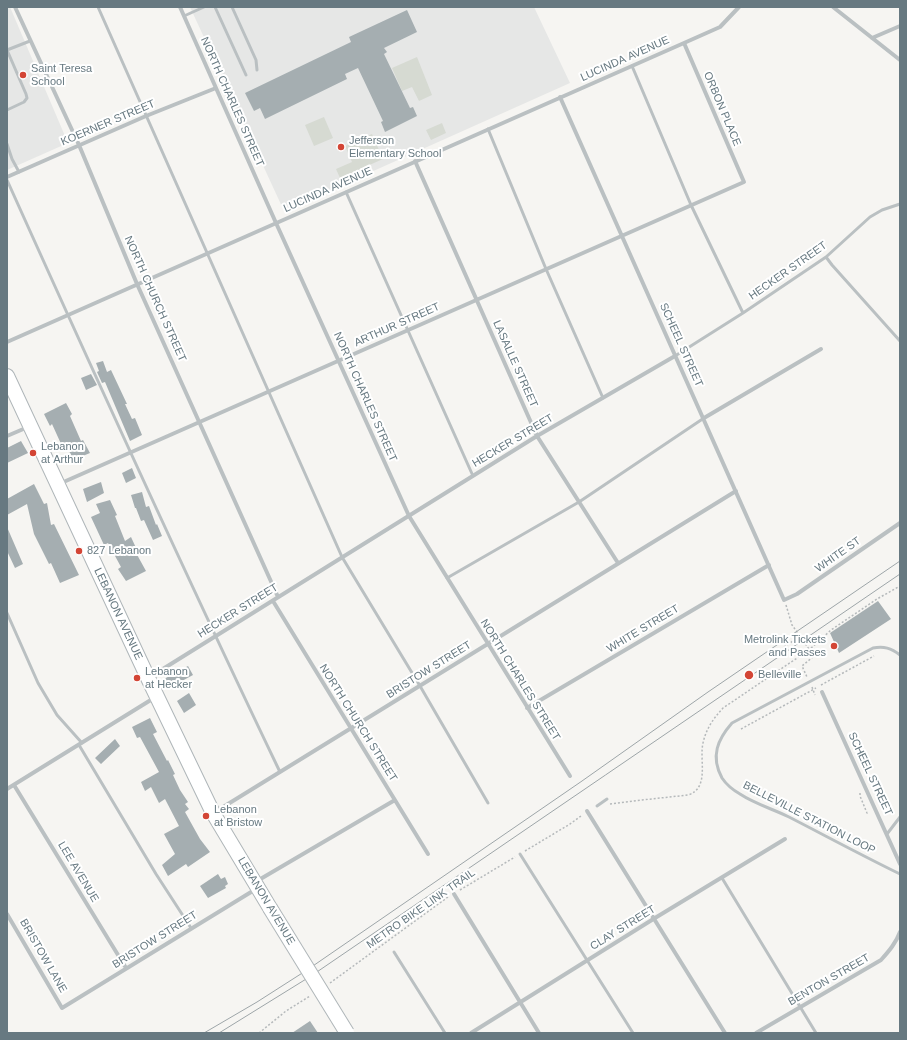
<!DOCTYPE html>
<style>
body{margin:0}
#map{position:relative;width:907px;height:1040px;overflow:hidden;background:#f6f5f2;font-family:Helvetica,sans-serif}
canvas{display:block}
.frame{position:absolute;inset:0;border:8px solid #677981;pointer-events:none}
</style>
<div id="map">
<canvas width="907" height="1040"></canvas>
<div class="frame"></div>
</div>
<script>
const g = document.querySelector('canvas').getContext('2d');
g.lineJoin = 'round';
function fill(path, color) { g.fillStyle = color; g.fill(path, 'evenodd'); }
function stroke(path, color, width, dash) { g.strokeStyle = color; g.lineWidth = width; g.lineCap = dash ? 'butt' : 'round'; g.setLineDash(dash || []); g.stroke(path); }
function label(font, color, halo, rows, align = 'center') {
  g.font = font + ' Helvetica,sans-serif'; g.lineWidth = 4; g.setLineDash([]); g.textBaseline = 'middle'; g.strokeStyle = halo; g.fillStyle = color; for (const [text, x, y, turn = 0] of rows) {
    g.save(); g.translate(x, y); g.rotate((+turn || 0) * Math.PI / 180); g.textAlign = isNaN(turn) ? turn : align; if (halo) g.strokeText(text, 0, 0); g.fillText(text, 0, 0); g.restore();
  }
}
fill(new Path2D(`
 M7,7H10L68,143L7,170Z
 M190,7H534L570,83L284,211Z`), '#e6e7e6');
fill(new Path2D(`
 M417,57L432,95L419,101L412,87L402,91L392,68Z
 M324,117L333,138L314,146L305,125Z
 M442,123L446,133L431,140L426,130Z
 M372,134L383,159L340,178L336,169L352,162L345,146Z`), '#d6dad2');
fill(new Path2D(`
 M407,10L417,32L384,48L387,52L384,54L410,108L413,107L417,116L385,132L381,122L383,121L358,68L345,74L347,79L265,119L260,108L254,111L245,93L351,42L349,37Z
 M103,361L107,372L111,370L127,404H125L132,419L135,418L142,435L130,441L105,382L102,383L97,372L99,371L96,363Z
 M91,374L97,385L86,390L81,378Z
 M66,403L72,414L70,416L81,441L83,440L90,453L73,460L66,444L62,446L52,424L50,426L44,414Z
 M21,441L28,453L7,463V448Z
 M132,468L136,478L126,483L122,473Z
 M101,482L104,493L87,502L83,489Z
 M34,484L44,504L47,503L51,525L54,524L79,575L60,583L51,563L49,564L34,534L27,504L7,515V499Z
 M142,492L146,507L149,506L156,525L157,524L162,536L153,540L144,520L141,521L136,508H135L131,495Z
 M110,500L117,515L115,516L125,541L131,537L137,550L135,551L146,571L126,581L118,569L121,567L108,543L104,545L91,517L100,513L96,504Z
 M7,527L23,564L15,568L7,551Z
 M878,601L891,619L839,653L830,633Z
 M188,666L193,675L169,688L164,679Z
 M189,693L196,705L184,713L177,701Z
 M150,718L157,732L153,734L167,761L168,760L175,774L173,775L180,790L188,802L185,804L189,809L185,812L200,839L210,852L188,867L186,864L168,876L162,865L175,854L164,834L179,826L165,799L159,803L151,787L145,791L141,782L159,772L140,737L137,738L132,727Z
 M115,739L120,746L101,764L95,758Z
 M218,874L221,879L225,877L228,884L225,886L226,888L208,898L200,886Z
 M310,1021L318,1033H292Z`), '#a5aeb1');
const secondary = new Path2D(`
 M7,376L148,678L213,813L270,908`);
stroke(secondary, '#afb6b9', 16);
stroke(new Path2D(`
 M786,605L792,625L814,656L802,666L807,677
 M784,647L799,637
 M821,685L874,656
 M812,687L815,695
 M741,729L816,688
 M860,793V796L867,813L869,812
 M610,804L642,800L688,795C710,788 699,760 703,743C706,729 713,719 723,708L809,650L831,630L877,599L900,586
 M525,851L570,824L581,816
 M460,890L515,857
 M330,983L448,897
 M259,1033L286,1011L310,996`), '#b5b9bb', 1.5, [2, 2]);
stroke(new Path2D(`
 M98,7L342,557L420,686L488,803
 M215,7L246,75
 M232,7L256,60L257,70
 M184,16L204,7
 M7,50L26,94L27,98L24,102L7,110
 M7,50L30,41
 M632,66L691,205L743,313
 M488,129L546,269L603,398
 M7,144L12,159L19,172
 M7,180C96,378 186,576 280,772
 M346,192L473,476
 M826,257L832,265L900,341
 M675,356L743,313L826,257L870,217L882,210L900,204
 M447,578L579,502L704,418
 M7,613L38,683L57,715L82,743
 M900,655C891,648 884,646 873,648L732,723C718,739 710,756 722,778C726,784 733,790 740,794C755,804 773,809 789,817C826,836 863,856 900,874
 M79,745L156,874L191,928
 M597,806L607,799
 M887,834L900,817
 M520,854L633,1033
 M722,878L816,1033
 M394,952L445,1033`), '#bac0c2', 3);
stroke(new Path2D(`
 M15,7L79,145L137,284L278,597
 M180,7L276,223L409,516L570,776
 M833,7L900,60
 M872,38L900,26
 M560,97L784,600L797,594L900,523
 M415,161L537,436L618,563
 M7,177L146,116L216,88
 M7,342L684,43L720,27L739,7
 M704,418L821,349
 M7,436L28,427
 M59,484L744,182L684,43
 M273,601L428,854
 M150,677L537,436L675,356
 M822,692L900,864
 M527,708L769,565
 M14,785L126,968
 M7,789L154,698
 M587,811L725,1033
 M215,812L736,491
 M257,881L395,800
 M454,894L539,1033
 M7,914L62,1008L256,889
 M471,1033L655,918L785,839
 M756,1033L881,960C889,951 896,943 900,932`), '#bac0c2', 4);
stroke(secondary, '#fff', 14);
stroke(new Path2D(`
 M204,1033L257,1002L307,970L582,781L708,692L900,561
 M219,1033L311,976L900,574`), '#9da5a8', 1);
const secondaryBridge = new Path2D(`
 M270,908L347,1033`);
stroke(secondaryBridge, '#afb6b9', 16, []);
stroke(secondaryBridge, '#fff', 14);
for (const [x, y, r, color] of [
 [23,75,4,"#d34535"],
 [341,147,4,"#d34535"],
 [33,453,4,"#d34535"],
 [79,551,4,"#d34535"],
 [834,646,4,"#d34535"],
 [749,675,5,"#d34535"],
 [137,678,4,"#d34535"],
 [206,816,4,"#d34535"]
]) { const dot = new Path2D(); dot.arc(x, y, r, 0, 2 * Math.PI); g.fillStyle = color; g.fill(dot); stroke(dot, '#fff', 1.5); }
label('11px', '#677981', '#fff', [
 ["LUCINDA AVENUE",625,59,-24],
 ["NORTH CHARLES STREET",232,102,66],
 ["ORBON PLACE",722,109,67],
 ["KOERNER STREET",108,123,-23],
 ["LUCINDA AVENUE",328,190,-24],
 ["HECKER STREET",788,271,-35],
 ["NORTH CHURCH STREET",155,299,66],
 ["ARTHUR STREET",397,325,-24],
 ["SCHEEL STREET",681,345,66],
 ["LASALLE STREET",515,364,66],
 ["NORTH CHARLES STREET",365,397,66],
 ["HECKER STREET",513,441,-31],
 ["WHITE ST",838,555,-35],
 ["HECKER STREET",238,611,-32],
 ["LEBANON AVENUE",118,614,65],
 ["WHITE STREET",643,629,-31],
 ["BRISTOW STREET",429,670,-32],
 ["NORTH CHARLES STREET",520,680,58],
 ["NORTH CHURCH STREET",358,723,58],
 ["SCHEEL STREET",870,774,65],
 ["BELLEVILLE STATION LOOP",809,818,27],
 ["LEE AVENUE",78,872,59],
 ["LEBANON AVENUE",266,901,59],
 ["METRO BIKE LINK TRAIL",421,909,-35],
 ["CLAY STREET",623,928,-32],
 ["BRISTOW STREET",155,940,-32],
 ["BRISTOW LANE",43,956,60],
 ["BENTON STREET",829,980,-30]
]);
label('11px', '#677981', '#fff', [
 ["Saint Teresa",31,69],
 ["School",31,82],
 ["Jefferson",349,141],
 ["Elementary School",349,154],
 ["Lebanon",41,447],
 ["at Arthur",41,460],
 ["827 Lebanon",87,551],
 ["Metrolink Tickets",826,640,"right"],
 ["and Passes",826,653,"right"],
 ["Lebanon",145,672],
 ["at Hecker",145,685],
 ["Belleville",758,675],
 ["Lebanon",214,810],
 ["at Bristow",214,823]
], 'left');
</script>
